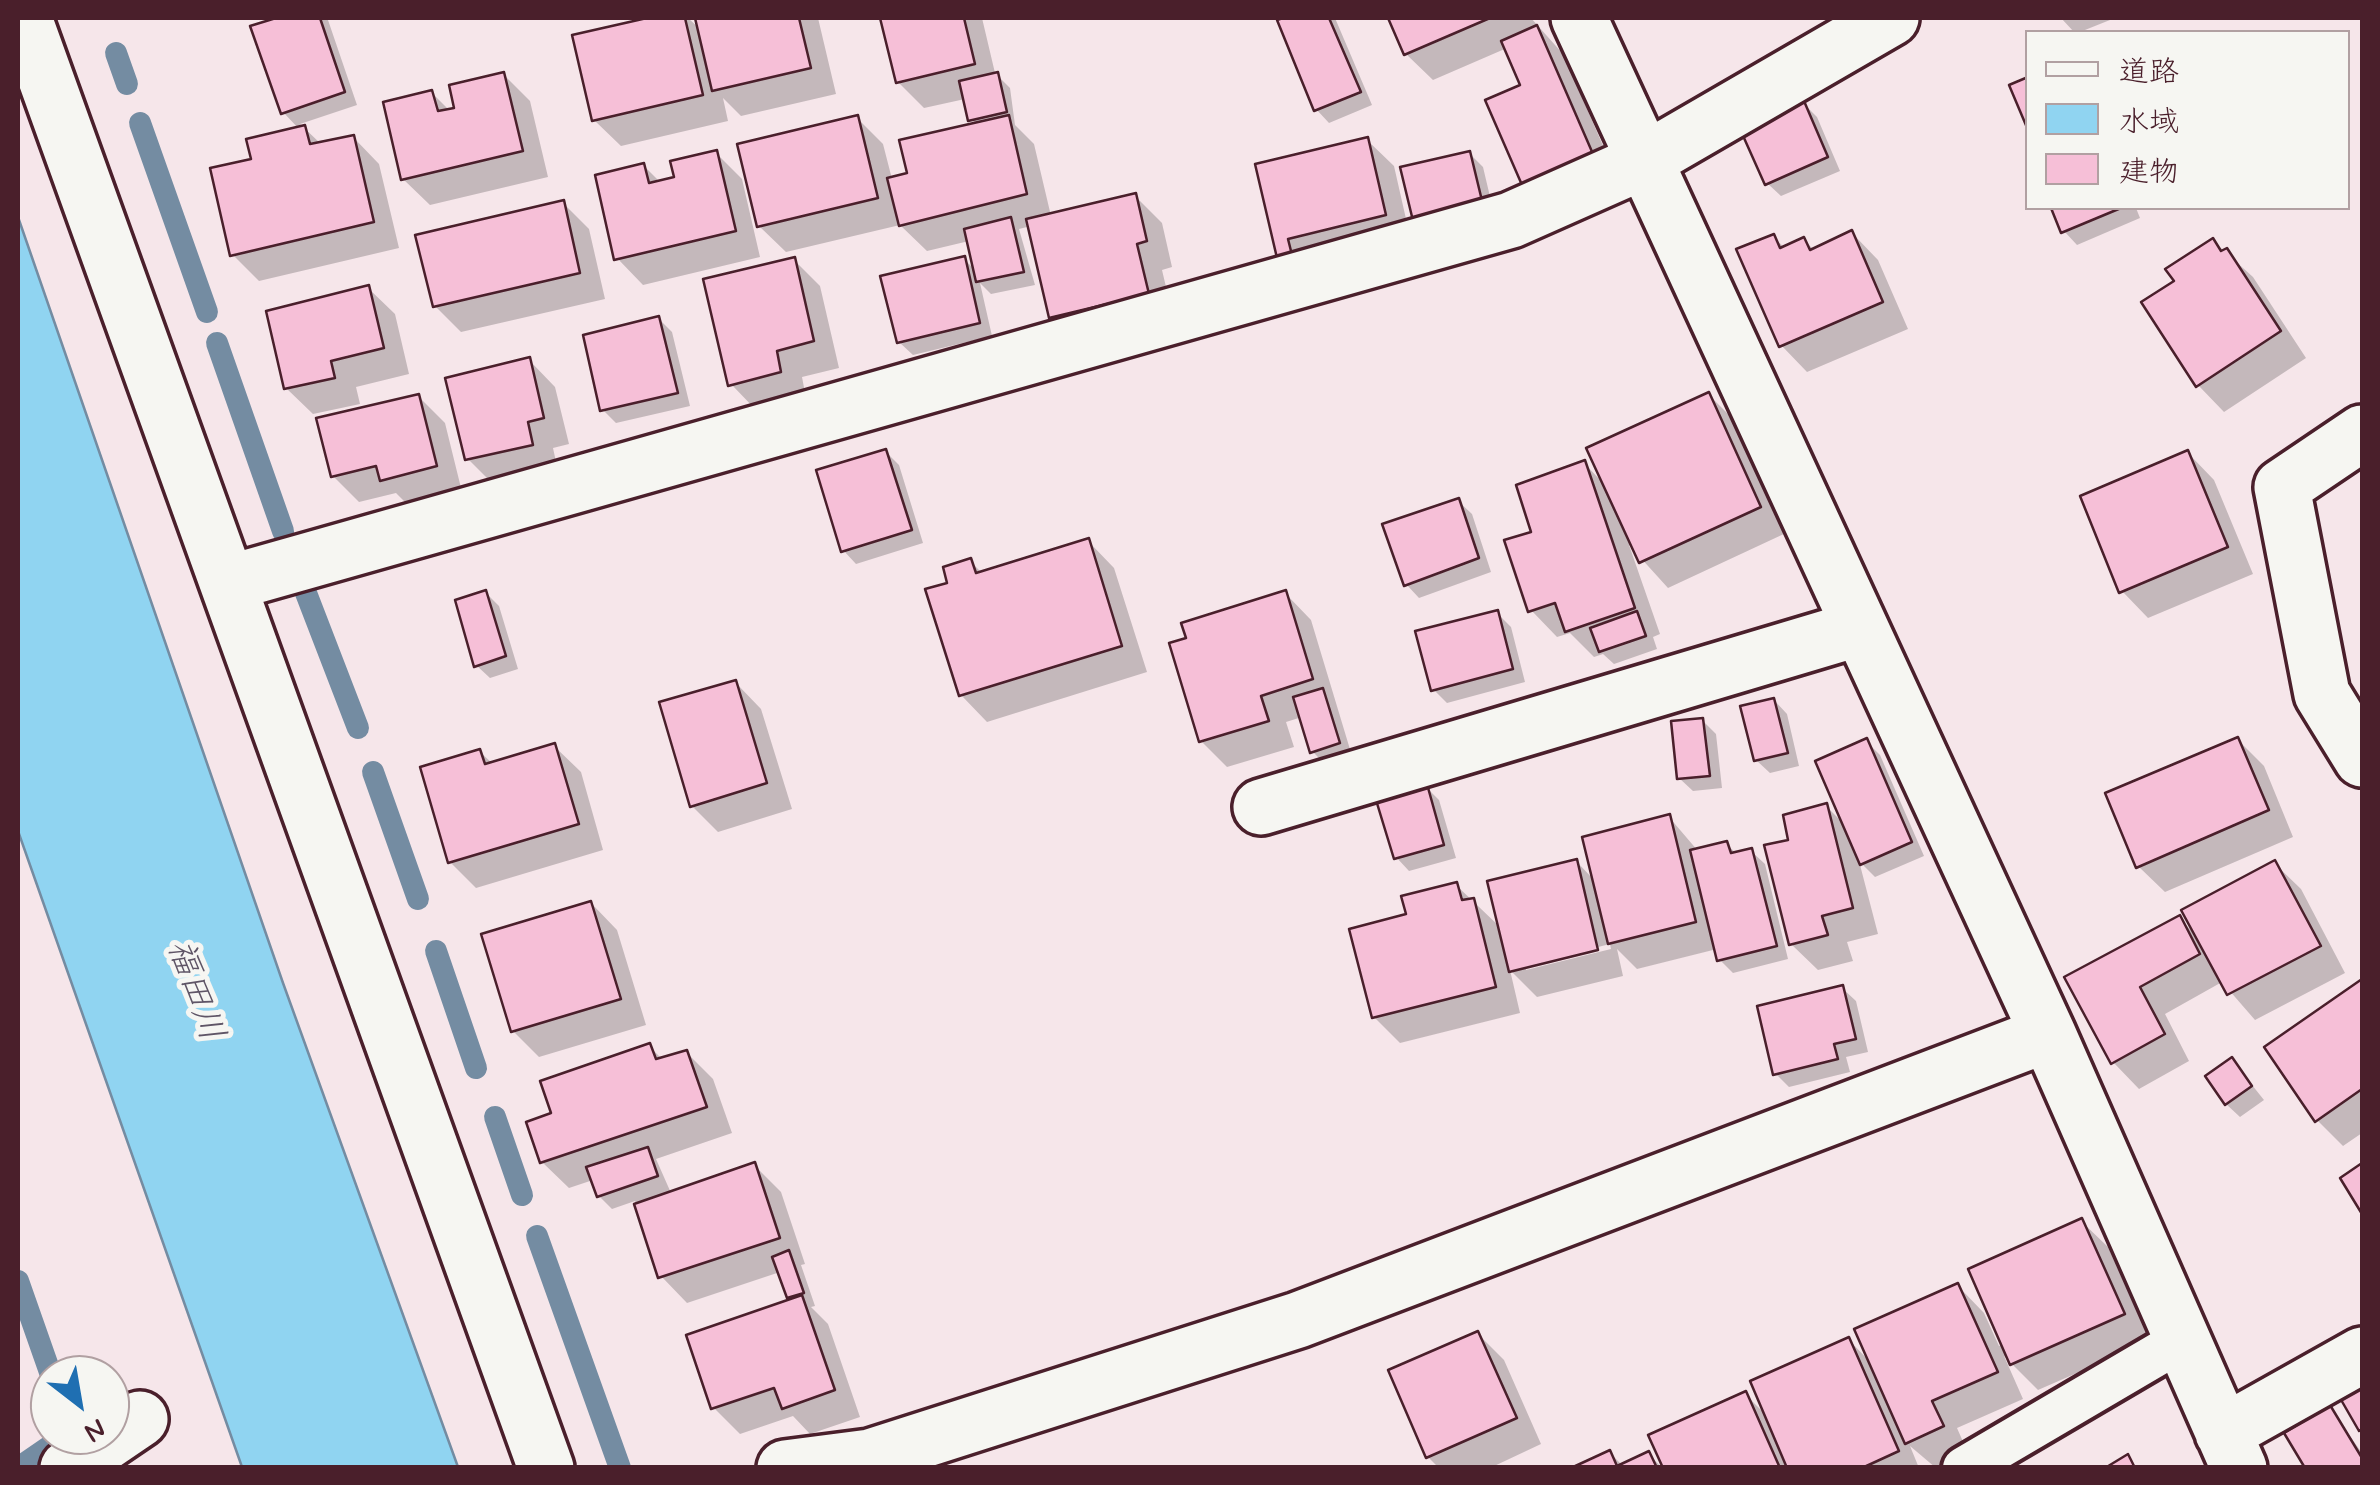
<!DOCTYPE html>
<meta charset="utf-8">
<style>
body{margin:0}
#map{position:relative;width:2380px;height:1485px;overflow:hidden;background:#f6e6ea;font-family:Mynerve,"Klee One",sans-serif}
canvas{display:block}
.frame{position:absolute;inset:0;border:20px solid #4a1f2b;pointer-events:none}
.legend{position:absolute;left:2025px;top:30px;width:325px;height:180px;box-sizing:border-box;background:#f6f6f2;border:2px solid #b1a0a2;margin:0;padding:12px 18px;list-style:none;font-size:30px;color:#4a1f2b}
.legend li{display:flex;align-items:center;gap:20px;height:50px}
.legend b{width:50px;border:2px solid #b1a0a2}
.north{position:absolute;left:30px;top:1355px;width:100px;height:100px;box-sizing:border-box;background:#f6f6f2;border:2px solid #b1a0a2;border-radius:50%;rotate:149deg;font-size:28px;font-weight:700;line-height:40px;text-align:center;color:#4a1f2b}
.north::after{content:'';display:block;margin:auto;width:35px;height:45px;background:#1f6fb2;clip-path:polygon(50% 0,100% 100%,50% 72%,0 100%)}
</style>
<div id="map">
<canvas width="2380" height="1485"></canvas>
<div class="frame"></div>
<ul class="legend">
<li><b style="height:12px;background:#f6f6f2"></b>道路</li>
<li><b style="height:28px;background:#90d4f1"></b>水域</li>
<li><b style="height:28px;background:#f6bfd7"></b>建物</li>
</ul>
<div class="north">N</div>
</div>
<script>
const g = document.querySelector('canvas').getContext('2d');
g.lineJoin = 'round';
function fill(path, color) { g.fillStyle = color; g.fill(path, 'evenodd'); }
function stroke(path, color, width, dash) { g.strokeStyle = color; g.lineWidth = width; g.lineCap = dash ? 'butt' : 'round'; g.setLineDash(dash || []); g.stroke(path); }
function label(font, color, halo, rows, align = 'center') {
  g.font = font + ' Mynerve,"Klee One",sans-serif'; g.lineWidth = 10; g.setLineDash([]); g.textBaseline = 'middle'; g.strokeStyle = halo; g.fillStyle = color; for (const [text, x, y, turn = 0] of rows) {
    g.save(); g.translate(x, y); g.rotate((+turn || 0) * Math.PI / 180); g.textAlign = isNaN(turn) ? turn : align; if (halo) g.strokeText(text, 0, 0); g.fillText(text, 0, 0); g.restore();
  }
}
const water = new Path2D(`
 M18,217L283,983L458,1467H242L18,831Z`);
fill(water, '#90d4f1');
stroke(water, '#748ca2', 2.5);
fill(new Path2D(`
 M284,18L328,20L357,105L300,124L321,144L353,137L379,164L399,248L259,281L232,254L254,161L299,129L283,112L254,28Z
 M658,18H688L701,30L698,18H818L836,94L741,116L723,98L728,121L621,146L594,120L575,37Z
 M882,18H982L995,73L1010,88L1015,125L1034,144L1051,216L1135,196L1162,223L1172,267L1162,270L1174,321L1078,343L1051,317L1031,226L1019,229L1035,285L991,294L980,283L992,336L913,355L899,342L964,259L975,270L969,241L927,251L900,225L786,252L759,226L857,118L883,144L892,179L910,175L975,125L965,99L924,108L898,82Z
 M1290,18H1335L1372,105L1329,123L1316,109L1280,21Z
 M1391,18H1531L1563,54L1618,180L1550,210L1524,183L1523,86L1507,48L1433,80L1406,54Z
 M2061,18H2115L2080,32H2074Z
 M503,74L530,101L548,177L430,205L403,179L432,93L450,111Z
 M1804,104L1817,117L1840,171L1781,196L1767,183Z
 M1367,140L1394,166L1411,241L1280,256L1258,166Z
 M716,153L742,179L760,257L643,285L617,258L644,166L661,183L677,179Z
 M1470,154L1483,167L1496,222L1430,238Z
 M563,203L589,229L605,299L461,332L435,306Z
 M2054,208H2136L2140,218L2077,245L2064,231Z
 M1852,233L1878,260L1908,329L1807,372L1781,345L1773,237L1785,248L1804,240L1814,250Z
 M2213,241L2253,277L2306,358L2224,412L2198,385L2177,282Z
 M794,260L820,286L839,368L802,377L806,398L757,411L731,384Z
 M368,288L395,314L409,374L356,387L360,404L313,414L286,388Z
 M658,318L672,332L690,406L616,423L603,410Z
 M529,360L555,387L569,444L553,448L558,471L494,485L467,458Z
 M1709,395L1735,421L1786,533L1668,588L1629,545L1660,634L1653,637L1657,649L1614,664L1603,654L1594,657L1570,633L1557,637L1531,610L1534,533L1584,463L1604,484Z
 M418,396L445,423L462,492L409,506L396,493L359,502L333,476Z
 M886,452L899,465L923,543L856,564L843,550Z
 M2188,453L2214,480L2253,574L2148,618L2122,591Z
 M1458,501L1472,514L1491,572L1419,598L1406,584Z
 M1088,541L1114,568L1147,672L987,722L961,695L950,585L970,561L983,574Z
 M486,593L499,606L518,669L490,678L476,665Z
 M1285,593L1311,620L1352,756L1326,765L1313,752L1302,717L1286,722L1294,747L1227,767L1201,741L1189,640Z
 M1497,613L1511,627L1525,682L1447,703L1434,690Z
 M735,682L761,709L792,809L718,832L692,806Z
 M1774,700L1787,714L1799,766L1770,773L1756,760Z
 M1702,720L1716,734L1722,788L1693,791L1679,778Z
 M2238,740L2264,766L2293,837L2165,892L2138,866Z
 M1866,741L1880,755L1924,856L1875,877L1859,861L1878,934L1847,942L1853,961L1818,970L1791,944L1826,806L1845,825Z
 M554,746L581,772L603,850L476,888L450,862L480,752L493,764Z
 M1426,787L1439,800L1456,858L1409,871L1396,857Z
 M1669,817L1698,851L1726,844L1737,854L1751,851L1765,864L1788,959L1733,973L1720,960L1717,949L1637,969L1617,949L1623,976L1537,997L1510,970L1520,1013L1400,1043L1374,1017L1409,916L1456,885L1501,928L1576,861L1595,881ZM1610,944L1611,949L1526,970V965Z
 M2274,863L2301,889L2345,973L2255,1020L2222,982L2165,1014L2189,1061L2139,1089L2113,1062L2068,978L2179,918L2196,935Z
 M591,903L617,930L646,1025L539,1057L513,1031Z
 M2362,982V1133L2343,1146L2317,1120L2267,1048Z
 M1842,988L1856,1001L1868,1052L1846,1057L1850,1072L1789,1087L1776,1074Z
 M649,1046L663,1060L686,1052L713,1079L732,1133L656,1159L671,1193L754,1165L781,1192L805,1264L801,1265L815,1306L811,1307L828,1324L860,1417L810,1434L793,1416L740,1434L713,1407L793,1301L780,1272L687,1303L661,1276L635,1201L612,1209L599,1196L593,1180L569,1188L542,1162L554,1115Z
 M2232,1060L2264,1100L2240,1117L2226,1104Z
 M2081,1221L2108,1247L2150,1341L2038,1390L2004,1356L2023,1399L1957,1428L1968,1453L1936,1468L1910,1446L1919,1468H1665L1745,1394L1767,1416L1849,1340L1871,1363L1958,1286L1984,1313L1999,1346L2003,1344Z
 M1478,1334L1504,1360L1541,1444L1490,1468H1439L1428,1457Z
 M2330,1408L2362,1453V1468H2308Z
 M1610,1453L1623,1466L1649,1454L1662,1468H1577Z`), '#0003');
stroke(new Path2D(`
 M116,53L127,84
 M140,123L207,312
 M217,343L283,531
 M306,593L358,728
 M373,772L418,899
 M436,951L476,1068
 M495,1117L522,1195
 M537,1236L620,1468
 M18,1281L51,1375
 M18,1468L66,1435`), '#748ca2', 22);
const building = new Path2D(`
 M276,18H320L345,92L281,114L250,26Z
 M647,18H685L703,95L592,121L572,35Z
 M695,18H799L811,68L712,91Z
 M880,18H964L975,64L896,83Z
 M1283,18H1329L1361,92L1314,111L1277,20Z
 M1388,18H1490L1404,55Z
 M1537,25L1593,154L1522,185L1485,100L1520,85L1501,41Z
 M504,72L523,151L401,180L383,102L432,90L438,111L454,108L449,85Z
 M998,72L1007,112L968,121L959,81Z
 M2028,77V130L2009,85Z
 M1804,101L1828,157L1765,185L1740,129Z
 M858,115L878,198L757,227L737,144Z
 M1009,115L1027,194L899,226L887,178L907,173L899,140Z
 M305,125L310,144L354,135L374,222L230,256L210,168L251,159L246,139Z
 M1368,137L1386,215L1288,239L1292,255L1277,258L1255,164Z
 M717,150L736,231L614,260L595,175L644,163L649,183L674,177L670,161Z
 M1470,151L1484,209L1414,225L1400,167Z
 M1136,193L1147,241L1137,244L1149,294L1049,318L1026,219Z
 M564,200L580,273L433,307L415,235Z
 M2051,208H2121L2061,233Z
 M1011,217L1024,272L976,282L964,229Z
 M1852,230L1883,302L1779,347L1736,249L1774,234L1780,248L1804,237L1810,250Z
 M2213,238L2221,251L2227,248L2281,331L2196,387L2141,302L2174,281L2165,269Z
 M965,256L980,323L897,343L880,276Z
 M795,257L814,341L777,351L781,372L728,386L703,279Z
 M369,285L384,348L331,361L335,378L284,389L266,311Z
 M659,316L678,393L600,411L583,335Z
 M530,357L544,418L528,422L533,445L465,460L445,378Z
 M1709,392L1761,507L1639,563L1586,448Z
 M419,394L437,466L380,481L376,466L331,477L316,418Z
 M886,449L912,530L841,552L816,470Z
 M2188,450L2228,547L2119,593L2080,496Z
 M1585,460L1635,608L1565,632L1555,603L1528,612L1504,540L1531,532L1516,485Z
 M1459,498L1479,558L1404,586L1382,524Z
 M1089,538L1122,646L959,696L925,589L947,583L943,567L971,558L976,573Z
 M486,590L506,656L474,667L455,600Z
 M1286,590L1313,679L1261,696L1269,721L1199,742L1169,643L1186,638L1181,623Z
 M1498,610L1513,669L1431,691L1415,631Z
 M1637,611L1646,636L1599,652L1590,628Z
 M736,680L767,783L690,807L659,702Z
 M1323,688L1340,743L1310,753L1293,697Z
 M1774,698L1788,753L1754,761L1740,706Z
 M1703,718L1710,776L1677,779L1671,721Z
 M2238,737L2269,810L2136,868L2105,793Z
 M1867,738L1912,842L1860,865L1815,761Z
 M555,743L579,824L448,863L420,767L480,749L485,764Z
 M1427,784L1444,845L1394,859L1376,800Z
 M1827,803L1853,908L1822,916L1828,935L1789,945L1764,845L1788,840L1783,815Z
 M1670,814L1696,922L1608,944L1582,837Z
 M1727,841L1731,853L1752,848L1777,946L1717,961L1690,850Z
 M1577,859L1598,950L1509,972L1487,881Z
 M2275,860L2321,946L2227,995L2181,910Z
 M1457,882L1462,900L1474,898L1496,987L1372,1018L1349,929L1406,914L1401,896Z
 M591,901L621,999L511,1032L481,934Z
 M2180,915L2200,954L2140,987L2165,1034L2111,1064L2064,977Z
 M2362,979V1089L2315,1122L2264,1047Z
 M1843,985L1856,1039L1834,1044L1838,1059L1773,1075L1757,1006Z
 M650,1043L656,1059L687,1050L707,1107L540,1163L526,1122L551,1113L540,1081Z
 M2232,1057L2252,1086L2225,1105L2205,1076Z
 M648,1147L658,1176L597,1197L586,1167Z
 M755,1162L780,1238L658,1278L634,1204Z
 M2362,1163V1214L2340,1178Z
 M2082,1218L2125,1314L2010,1365L1968,1269Z
 M789,1250L804,1293L787,1298L772,1257Z
 M1958,1283L1998,1372L1932,1401L1944,1426L1905,1444L1854,1329Z
 M802,1295L835,1390L782,1409L774,1388L711,1409L686,1335Z
 M1478,1331L1517,1418L1426,1458L1388,1370Z
 M1849,1337L1899,1451L1862,1468H1787L1750,1381Z
 M2362,1384V1429L2359,1431L2340,1398Z
 M1746,1391L1780,1468H1663L1648,1435Z
 M2330,1405L2362,1458V1468H2305L2284,1433Z
 M1610,1450L1617,1466L1649,1451L1657,1468H1571Z
 M2128,1454L2135,1468H2105Z`);
fill(building, '#f6bfd7');
stroke(building, '#4a1f2b', 2.5);
const service = new Path2D(`
 M1964,1468L2182,1340`);
const minor = new Path2D(`
 M24,18L546,1468
 M1579,18L2048,1034L2239,1468
 M2362,433L2282,487L2322,694L2362,759
 M229,583L1511,220L1644,161L1891,18
 M1261,807L1860,628
 M2223,1433L2362,1355
 M68,1468L140,1419
 M785,1468L870,1457L1298,1320L2048,1034`);
stroke(service, '#4a1f2b', 50);
stroke(minor, '#4a1f2b', 62);
stroke(service, '#f6f6f2', 42);
stroke(minor, '#f6f6f2', 55);
label('italic 35px', '#5f5566', '#f6f6f2', [
 ["福田川",193,991,70]
]);
</script>
